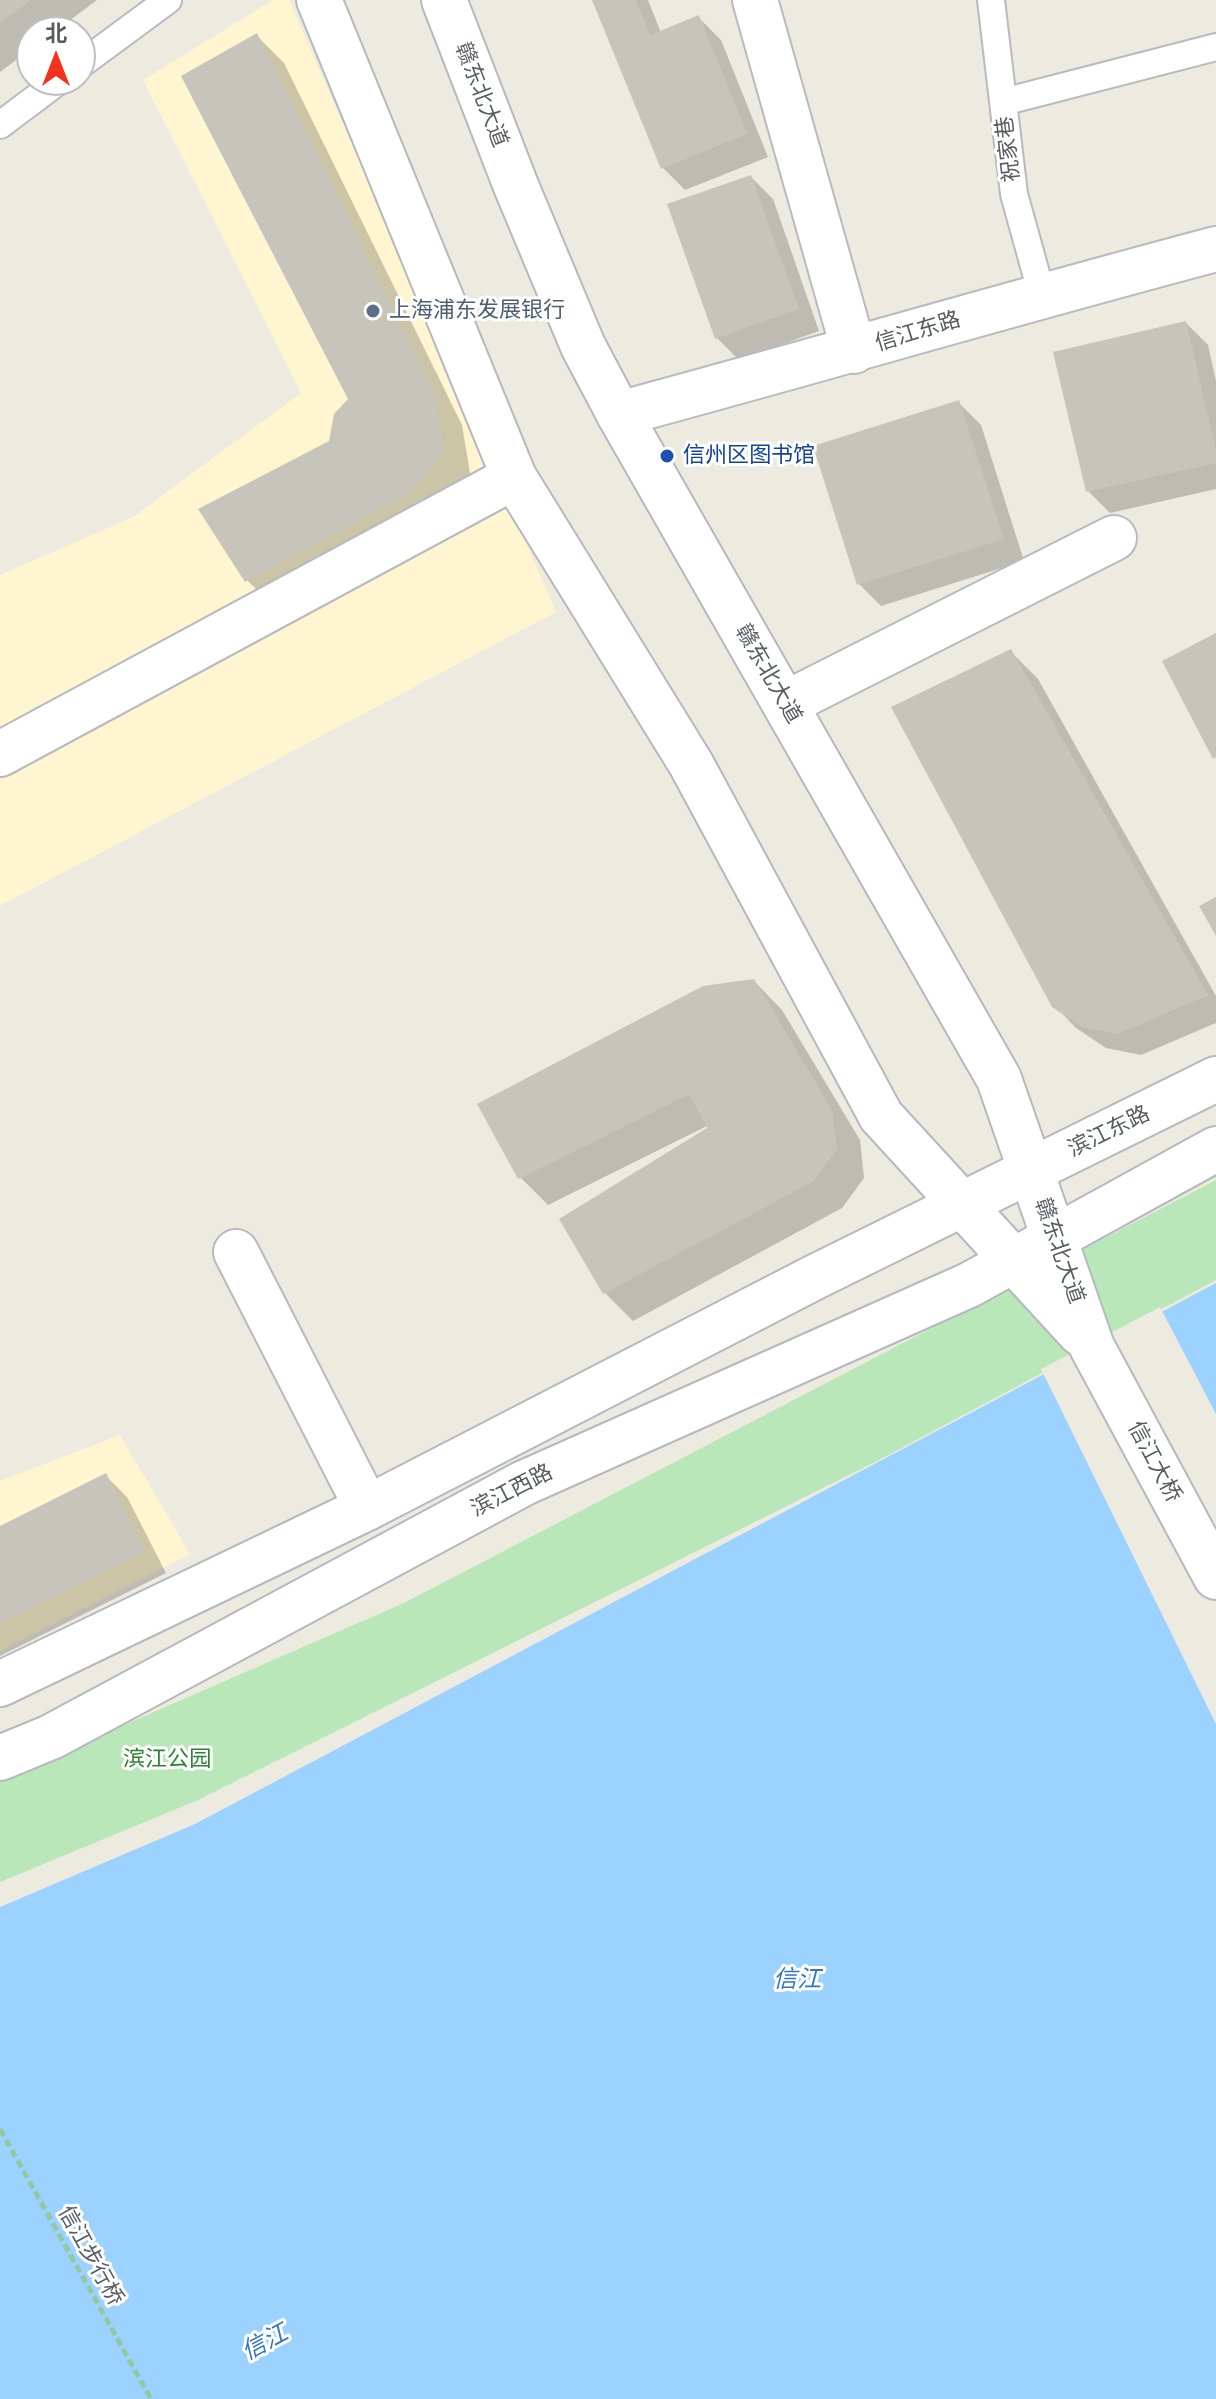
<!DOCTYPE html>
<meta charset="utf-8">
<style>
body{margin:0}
#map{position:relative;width:1216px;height:2399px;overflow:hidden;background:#edeadf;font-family:"Fira Sans Condensed","Noto Sans SC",sans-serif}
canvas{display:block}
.north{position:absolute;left:16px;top:16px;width:80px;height:80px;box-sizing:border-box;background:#fff;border:2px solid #bcbec0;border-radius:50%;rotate:0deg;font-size:22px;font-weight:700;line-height:32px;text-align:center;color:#585c61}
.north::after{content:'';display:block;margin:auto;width:28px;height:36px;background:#f5321c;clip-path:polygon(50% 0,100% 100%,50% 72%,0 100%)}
</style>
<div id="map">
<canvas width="1216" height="2399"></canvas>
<div class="north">北</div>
</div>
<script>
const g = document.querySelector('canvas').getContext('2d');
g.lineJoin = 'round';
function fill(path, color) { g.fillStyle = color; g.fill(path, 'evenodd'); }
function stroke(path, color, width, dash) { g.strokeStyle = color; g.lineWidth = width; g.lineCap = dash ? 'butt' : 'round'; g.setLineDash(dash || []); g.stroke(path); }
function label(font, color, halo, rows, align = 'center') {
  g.font = font + ' "Fira Sans Condensed","Noto Sans SC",sans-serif'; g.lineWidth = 6; g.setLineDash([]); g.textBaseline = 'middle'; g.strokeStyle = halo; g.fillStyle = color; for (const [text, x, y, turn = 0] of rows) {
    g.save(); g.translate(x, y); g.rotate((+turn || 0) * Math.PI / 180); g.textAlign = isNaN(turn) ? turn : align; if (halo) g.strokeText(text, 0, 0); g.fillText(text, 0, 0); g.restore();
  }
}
fill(new Path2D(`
 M273,0H289L556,612L0,906V575L133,517L301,393L143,80Z
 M120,1435L190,1554L0,1651V1481Z`), '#fff5d1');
fill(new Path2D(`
 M1216,1180V1280L879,1460L198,1800L0,1882V1779L404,1603Z`), '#b9e7ba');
fill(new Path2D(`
 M1216,1283V2399H0V1907L195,1824Z`), '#9cd2ff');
fill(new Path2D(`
 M1160,1307L1216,1414V1724L1041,1369Z`), '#edeadf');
fill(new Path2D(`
 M0,0H97L54,32H32V48L0,72Z
 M594,0H648L661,33L699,18L721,40L768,157L685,190L663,168Z
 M256,35L284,63L462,425L471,479L275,608L247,580L331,442L350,399Z
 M751,177L773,199L819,331L739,360L717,338Z
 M1186,323L1208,345L1216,381V489L1110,513L1088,491Z
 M959,403L981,425L1024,561L881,606L859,584Z
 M1010,651L1038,679L1216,996V1023L1141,1055L1106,1048L1076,1028L1054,1005Z
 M754,981L782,1010L860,1140L864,1178L842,1208L633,1321L605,1293L712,1127L711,1124L548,1205L520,1177Z
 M105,1475L127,1497L166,1573L0,1656V1528Z`), '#0003');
fill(new Path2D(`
 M0,0H31L0,23Z
 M592,0H636L650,35L699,15L747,134L661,169Z
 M257,33L435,395L444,451L412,491L245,582L198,509L329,441L334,414L348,399L181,76Z
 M751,175L799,309L715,339L667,204Z
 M1186,321L1216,450V463L1086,492L1053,352Z
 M959,400L1004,539L857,585L813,446Z
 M1216,633V757L1213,759L1162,661Z
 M1011,649L1208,995L1118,1034L1082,1027L1052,1007L891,707Z
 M1216,897V936L1199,906Z
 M754,979L832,1110L837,1149L814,1181L603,1294L559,1219L707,1128L689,1094L518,1179L477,1104L703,986Z
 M106,1473L145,1551L0,1623V1526Z`), '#c7c4bc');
const lane = new Path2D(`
 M991,0L1014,194L1042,295
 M80,65L168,0
 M1003,102L1216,47
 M0,125L60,80`);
const street = new Path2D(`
 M755,0L854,351
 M619,414C819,360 1016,302 1216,249
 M785,704L1114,538
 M0,754L514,477
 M236,1252L367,1508`);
const secondary = new Path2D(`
 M319,0L514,477L691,764L881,1116L1080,1333
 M444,0L516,186L583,346L619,414L999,1079L1092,1347L1216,1577
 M0,1684L367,1508L815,1277L1216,1079
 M0,1758L51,1737L524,1483L969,1285L1216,1149`);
stroke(lane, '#b7babf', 30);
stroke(street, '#b7babf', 48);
stroke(secondary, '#b5b9bf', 48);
stroke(new Path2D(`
 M0,2129L151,2399`), '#92c8a2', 5, [8, 4]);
stroke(lane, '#fff', 26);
stroke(street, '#fff', 44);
stroke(secondary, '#fff', 44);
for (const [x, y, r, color] of [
 [373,311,8,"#5c6f8a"],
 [667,456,8,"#1a4fb4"]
]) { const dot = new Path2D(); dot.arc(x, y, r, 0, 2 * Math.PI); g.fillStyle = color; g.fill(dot); stroke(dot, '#fff', 3); }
label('22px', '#585c61', '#fff', [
 ["赣东北大道",481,95,69],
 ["祝家巷",1009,149,-97],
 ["信江东路",918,332,-17],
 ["赣东北大道",768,674,60],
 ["滨江东路",1109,1132,-26],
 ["赣东北大道",1059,1251,71],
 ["信江大桥",1154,1462,62],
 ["滨江西路",512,1491,-27],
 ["信江步行桥",90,2256,61]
]);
label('22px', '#4e5e75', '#fff', [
 ["上海浦东发展银行",389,311]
], 'left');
label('22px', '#164399', '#fff', [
 ["信州区图书馆",683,456]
], 'left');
label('22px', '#2e8333', '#fff', [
 ["滨江公园",167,1760]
]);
label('italic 24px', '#3576c1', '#fff', [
 ["信江",797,1980],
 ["信江",265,2343,-28]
]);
</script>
